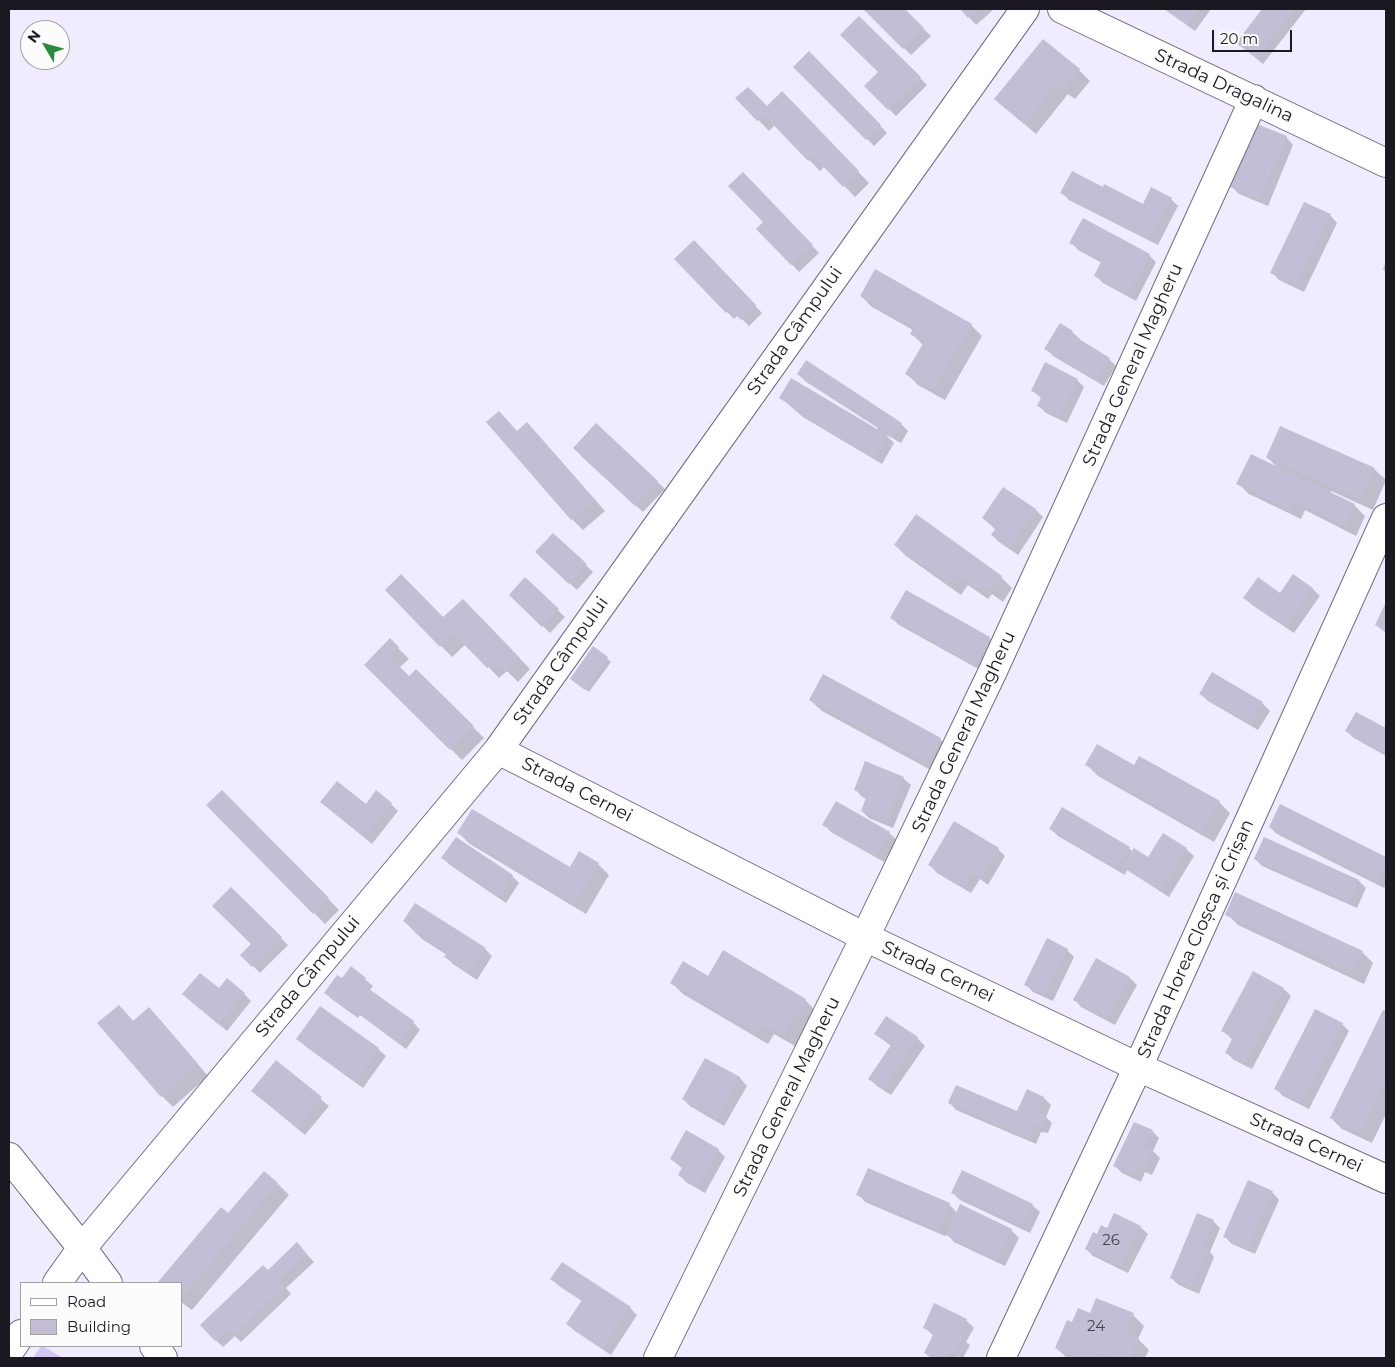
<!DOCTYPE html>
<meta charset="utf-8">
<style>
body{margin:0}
#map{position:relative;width:1395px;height:1367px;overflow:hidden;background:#f0ebfe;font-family:Montserrat,sans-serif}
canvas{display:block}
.frame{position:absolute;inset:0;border:10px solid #1b1821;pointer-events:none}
.legend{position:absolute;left:20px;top:1282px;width:162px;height:65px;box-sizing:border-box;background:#fcfcfc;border:1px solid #a2a1a4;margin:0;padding:6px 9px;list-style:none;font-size:15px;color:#1b1821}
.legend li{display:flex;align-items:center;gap:10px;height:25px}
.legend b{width:25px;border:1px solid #a2a1a4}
.north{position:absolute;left:20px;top:20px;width:50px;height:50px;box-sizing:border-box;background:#fcfcfc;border:1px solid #a2a1a4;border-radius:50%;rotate:307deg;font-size:14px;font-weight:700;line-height:20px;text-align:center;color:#1b1821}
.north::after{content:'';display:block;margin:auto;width:18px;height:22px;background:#2b893c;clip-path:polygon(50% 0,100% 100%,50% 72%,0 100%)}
.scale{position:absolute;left:1212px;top:30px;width:80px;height:22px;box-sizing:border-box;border:2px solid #1b1821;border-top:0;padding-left:6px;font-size:15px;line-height:18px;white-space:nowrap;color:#1b1821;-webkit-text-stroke:4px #fcfcfc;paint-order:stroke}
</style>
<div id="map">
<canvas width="1395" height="1367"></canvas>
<div class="frame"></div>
<ul class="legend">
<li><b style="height:6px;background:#fff"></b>Road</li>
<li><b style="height:14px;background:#c3bed5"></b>Building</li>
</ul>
<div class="north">N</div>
<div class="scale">20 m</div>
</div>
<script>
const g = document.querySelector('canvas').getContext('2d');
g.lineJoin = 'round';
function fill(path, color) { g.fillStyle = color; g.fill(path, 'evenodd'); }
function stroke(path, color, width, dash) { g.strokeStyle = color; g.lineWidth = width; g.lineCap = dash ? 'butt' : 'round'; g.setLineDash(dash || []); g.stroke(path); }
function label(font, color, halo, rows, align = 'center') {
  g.font = font + ' Montserrat,sans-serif'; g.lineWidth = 4; g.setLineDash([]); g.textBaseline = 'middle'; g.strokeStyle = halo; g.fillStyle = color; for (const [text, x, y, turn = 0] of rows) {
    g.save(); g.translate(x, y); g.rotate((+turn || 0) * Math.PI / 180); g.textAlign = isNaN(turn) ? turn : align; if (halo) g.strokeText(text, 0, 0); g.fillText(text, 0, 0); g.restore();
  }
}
fill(new Path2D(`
 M41,1346H43L63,1358H33Z`), '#d1c6f4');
fill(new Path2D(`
 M867,9H903L931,36L911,55L866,10Z
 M962,9H990L992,11L976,25Z
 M1164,9H1211L1195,31Z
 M1263,9H1306L1263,64L1238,43Z
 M859,17L927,85L896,116L866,86L880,72Z
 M809,53L887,133L874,146L795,67Z
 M1079,70L1090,81L1075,99L1068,94L1036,134L995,99Z
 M782,93L869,183L855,197L825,166L820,171L775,125L769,131L737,98L767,108Z
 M1286,137L1293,145L1268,206L1239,194L1232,187Z
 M743,174L819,253L799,272L758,229L764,222Z
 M1103,188L1143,206L1171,199L1178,206L1158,245L1069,200L1062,193Z
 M1330,215L1337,223L1304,292L1279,280L1272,272Z
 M694,242L762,313L749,326L738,315L734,319L676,259Z
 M1071,242L1149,255L1156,262L1136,301L1103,283L1095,275L1102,263L1078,250Z
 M1386,262V273L1383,269Z
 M861,296L971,325L982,336L945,400L918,385L907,374L923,345L911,333L913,330L872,307Z
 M1072,332L1080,339L1078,341L1109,359L1116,366L1104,386L1053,356L1046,348Z
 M798,374L901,424L908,431L901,443L885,434L894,443L882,464L803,417L781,398L877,430L878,428L805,381Z
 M1077,380L1084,387L1067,423L1046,413L1039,406L1042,399L1032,390Z
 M596,425L665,489L643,512L581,456Z
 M518,432L538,435L605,511L583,530L572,519Z
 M1268,458L1374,469L1386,480L1373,510L1331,491L1330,493L1354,505L1365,516L1356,536L1305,510L1301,519L1249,494L1238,483L1278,468Z
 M1004,488L1036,510L1043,517L1018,555L999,542L992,535L996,530L983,518Z
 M916,516L1001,577L1012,588L1003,602L992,594L988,599L968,585L961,595L906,556L895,545Z
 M544,559L586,565L593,572L577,590Z
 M525,579L565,617L550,633L510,595Z
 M1313,589L1320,596L1294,633L1252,605L1245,598L1281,595Z
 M387,590L443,619L463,601L530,669L518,682L507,671L499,678L466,644L452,657Z
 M906,592L989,638L997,645L982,671L899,625L892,618Z
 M1386,604V633L1376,625Z
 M390,640L409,659L399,668L409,678L416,670L484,738L462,760L366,665Z
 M594,648L611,662L589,692L575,682Z
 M1212,674L1262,703L1270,711L1258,730L1208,701L1201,694Z
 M810,700L940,739L951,750L938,774L822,711Z
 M1356,714L1386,730V756L1354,738L1346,731Z
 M1087,765L1135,767L1219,802L1230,813L1214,842L1098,776Z
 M903,778L911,785L893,828L869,818L862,811L867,799L862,797L855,789Z
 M222,791L339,910L325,924L208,805Z
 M321,802L366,805L391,804L398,811L372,844Z
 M1280,806L1386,859V884L1384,888L1277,834L1270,827Z
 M824,824L889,833L897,840L884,862L831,832Z
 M1051,829L1129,848L1133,852L1148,859L1186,849L1194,856L1169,897L1127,870L1125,875L1058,836Z
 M459,833L570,869L598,864L609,875L586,914L470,844Z
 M1264,838L1359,881L1366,888L1357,908L1262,866L1255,859Z
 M998,849L1005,856L988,885L980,879L971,893L937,873L930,865Z
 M443,858L512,876L519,883L506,903L450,865Z
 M231,889L288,945L260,973L242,955L253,944Z
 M1227,914L1362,952L1373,963L1364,984L1238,925Z
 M404,921L485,949L492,956L477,980L453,964L446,957L447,955L422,939Z
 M1067,950L1074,957L1053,1001L1033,992L1026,984Z
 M1096,959L1130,978L1137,985L1115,1025L1081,1007L1074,999Z
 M351,968L373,986L369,991L413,1022L420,1030L406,1049L360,1015L358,1018L333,1000L326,993L342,979Z
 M709,977L805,1000L816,1011L795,1046L774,1034L768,1044L683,994L672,983Z
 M219,989L244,994L251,1001L227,1031L191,1001Z
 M1284,989L1291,996L1252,1069L1234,1060L1227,1053L1233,1040L1223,1031Z
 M119,1006L134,1022L160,1020L208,1076L173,1107L162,1096Z
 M320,1008L378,1049L386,1056L363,1088L305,1046L298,1039Z
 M1383,1011L1386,1013V1114L1372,1143L1342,1129L1331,1118Z
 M886,1018L917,1038L925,1046L891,1095L877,1086L870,1079L892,1047L876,1034Z
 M1342,1024L1349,1031L1309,1109L1283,1096L1276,1089Z
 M706,1059L740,1078L747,1086L724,1126L690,1106L683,1099Z
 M276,1062L329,1106L305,1135L252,1091Z
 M1027,1091L1044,1098L1051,1105L1046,1117L1052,1123L1048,1133L1041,1132L1036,1144L956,1110L949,1102L1017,1113Z
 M1152,1131L1159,1138L1153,1151L1160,1158L1152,1175L1145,1172L1141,1182L1122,1173L1115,1166Z
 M718,1150L725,1157L705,1193L686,1182L679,1175L683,1169L671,1159Z
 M278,1184L289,1195L192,1310L181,1302V1283L160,1282L221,1209L228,1215Z
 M1272,1192L1279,1200L1255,1254L1232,1244L1225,1237Z
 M953,1193L1032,1205L1040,1212L1030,1233L960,1200Z
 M858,1194L949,1204L957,1213L1011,1230L1019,1238L1005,1266L954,1242L947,1234L945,1236L865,1202Z
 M1213,1221L1220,1228L1210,1252L1214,1257L1199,1294L1179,1285L1171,1278Z
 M1140,1227L1148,1234L1128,1273L1093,1256L1086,1249L1098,1235L1107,1230Z
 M297,1244L314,1262L286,1288L291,1294L241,1342L235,1336L223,1347L201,1326L268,1271Z
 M552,1279L630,1308L637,1315L611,1355L575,1331L567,1324L582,1301L559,1286Z
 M1090,1314L1133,1315L1144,1326L1138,1339L1149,1350L1145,1358H1067L1056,1348L1073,1324Z
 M966,1320L974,1328L966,1342L970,1345L963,1358L957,1356L956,1358H931L925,1353L934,1336L924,1327Z`), '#0003');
fill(new Path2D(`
 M865,9H905L924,28L903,49L864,10Z
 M960,9H979L968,18Z
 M1165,9H1199L1187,25Z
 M1262,9H1294L1256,58L1236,43Z
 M859,16L921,77L888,110L864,86L878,72L840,35Z
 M1043,39L1080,69L1063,89L1056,84L1024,124L994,99Z
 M809,51L881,125L866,140L793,67Z
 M748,87L767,106L782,91L859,171L843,187L813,156L808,161L764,115L757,121L735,98Z
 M1257,124L1287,136L1260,200L1230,187Z
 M1072,171L1103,187L1104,184L1143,204L1151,187L1172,198L1150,239L1060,193Z
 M743,172L813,245L791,265L756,229L763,222L728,186Z
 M1304,202L1331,214L1296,285L1270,273Z
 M1083,218L1150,254L1128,294L1094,276L1102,260L1069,243Z
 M694,240L756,305L741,320L730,309L726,313L674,259Z
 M875,269L972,324L933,390L905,374L924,342L910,334L914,327L860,296Z
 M1060,323L1073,331L1071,334L1110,358L1097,380L1044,349Z
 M806,360L902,423L893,437L797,374Z
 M1045,362L1078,379L1059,417L1037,406L1042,396L1031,391Z
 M791,378L887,435L874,458L794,410L795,408L779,398Z
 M499,411L517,431L527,422L595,500L571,520L486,422Z
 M596,423L658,481L635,506L573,448Z
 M1280,426L1375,468L1361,499L1266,458Z
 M1251,454L1355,504L1345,526L1294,500L1290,509L1236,484Z
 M1003,487L1036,509L1010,548L991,535L996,528L982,518Z
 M916,514L1002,576L991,591L980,584L977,589L956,575L949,584L894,545Z
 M553,533L587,564L569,584L535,552Z
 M401,574L443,617L463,599L520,658L506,672L495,661L487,668L454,634L440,647L385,590Z
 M1293,574L1313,588L1286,627L1243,598L1258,577L1280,593Z
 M525,577L559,609L542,627L509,595Z
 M906,590L990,637L974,665L890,618Z
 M1386,602V631L1375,625Z
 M390,638L399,647L389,656L409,676L416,669L474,726L450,750L364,665Z
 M593,646L608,657L585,690L570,679Z
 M1212,672L1263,702L1251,724L1199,694Z
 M823,674L941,738L927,763L809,700Z
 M1356,712L1386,728V754L1345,731Z
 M1097,744L1134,765L1139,756L1220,801L1202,832L1085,765Z
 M865,761L904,777L886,822L861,811L867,795L854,790Z
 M337,781L366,804L376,790L392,803L364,837L320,802Z
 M222,790L329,898L313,914L206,805Z
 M836,801L890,832L876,856L822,825Z
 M1280,804L1386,857V863L1377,881L1269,827Z
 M1062,807L1130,847L1117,868L1049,829Z
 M472,809L570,867L579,851L599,863L575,904L457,833Z
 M954,821L999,848L981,878L972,873L964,887L928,865Z
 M1163,833L1187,848L1161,890L1122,867L1134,848L1148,857Z
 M456,837L513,875L499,896L441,858Z
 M1264,837L1359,880L1349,902L1254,859Z
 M231,887L282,937L252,967L240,955L251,944L212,906Z
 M1235,892L1363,951L1352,973L1225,915Z
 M415,903L486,948L469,973L444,957L447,953L414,932L416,930L403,921Z
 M1047,938L1068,949L1045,995L1024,985Z
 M723,950L806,999L784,1036L763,1024L756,1034L670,983L683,961L708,976Z
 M1096,958L1130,977L1107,1019L1073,1000Z
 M351,966L366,978L362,984L414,1021L399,1042L352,1009L350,1012L324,993L337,975L342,978Z
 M1253,971L1284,988L1245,1063L1225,1053L1233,1037L1221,1031Z
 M200,973L219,988L227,978L245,993L219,1025L182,994Z
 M119,1005L133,1021L149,1007L198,1064L161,1097L97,1023Z
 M320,1006L379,1048L356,1081L296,1039Z
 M1315,1009L1343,1023L1301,1103L1274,1089Z
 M1383,1010L1386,1011V1081L1361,1133L1330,1118Z
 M886,1016L918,1037L884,1089L868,1079L891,1045L874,1034Z
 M705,1058L740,1077L717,1119L682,1099Z
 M276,1060L322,1097L298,1128L251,1091Z
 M956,1085L1017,1111L1027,1089L1044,1097L1038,1112L1046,1115L1041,1127L1034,1125L1029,1138L948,1103Z
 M1134,1122L1153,1130L1145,1146L1153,1150L1144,1168L1138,1166L1133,1175L1113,1166Z
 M686,1130L719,1149L698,1187L678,1175L683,1166L670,1159Z
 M868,1168L950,1203L938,1230L856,1195Z
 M962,1170L1033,1204L1022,1226L951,1193Z
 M264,1171L278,1183L181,1299V1283L158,1282L221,1207L228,1213Z
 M1248,1180L1273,1191L1248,1248L1223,1237Z
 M960,1204L1012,1229L997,1260L946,1235Z
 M1114,1213L1141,1226L1120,1267L1085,1249L1093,1232L1097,1234L1101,1225L1107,1228Z
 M1197,1213L1214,1220L1202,1246L1208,1248L1192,1287L1170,1278Z
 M297,1242L307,1254L279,1281L285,1286L233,1336L227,1329L215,1341L200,1325L263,1265L268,1270Z
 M562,1262L631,1307L603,1349L566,1324L582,1300L550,1279Z
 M1096,1298L1134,1313L1125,1332L1139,1338L1130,1358H1112L1101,1353L1099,1358H1079L1055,1348L1067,1320L1072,1322L1078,1308L1090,1313Z
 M934,1303L967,1319L959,1335L963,1336L955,1352L950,1350L945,1358H935L924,1353L934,1333L923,1328Z`), '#c3bed5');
const minor = new Path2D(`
 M1062,9L1386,163
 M498,750L865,937L1138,1067L1386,1179
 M9,1157L82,1248L108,1283
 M57,1283L82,1248L498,750L1025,9
 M154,1346L163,1358
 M9,1352L21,1334
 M658,1358L865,937L992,673L1254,99
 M1001,1358L1138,1067L1386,518`);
stroke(minor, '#716c80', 30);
stroke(minor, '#fff', 28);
label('15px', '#45424e', null, [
 ["26",1111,1241],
 ["24",1096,1327]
]);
label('18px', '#1b1821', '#fcfcfc', [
 ["Strada Dragalina",1224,86,25],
 ["Strada Câmpului",795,331,-55],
 ["Strada General Magheru",1133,365,-66],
 ["Strada Câmpului",561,661,-55],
 ["Strada General Magheru",964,732,-65],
 ["Strada Cernei",577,790,27],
 ["Strada Horea Cloșca și Crișan",1196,939,-66],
 ["Strada Cernei",938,972,25],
 ["Strada Câmpului",308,977,-50],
 ["Strada General Magheru",787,1097,-64],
 ["Strada Cernei",1306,1143,24]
]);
</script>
